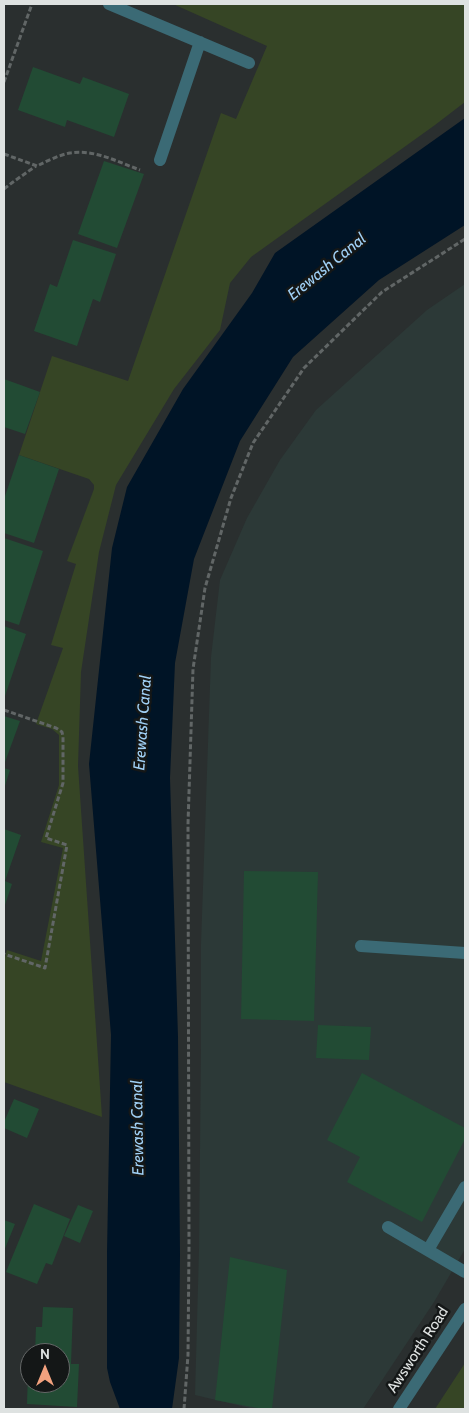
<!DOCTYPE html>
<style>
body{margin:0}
#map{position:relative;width:469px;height:1413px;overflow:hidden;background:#2a2f2f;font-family:Cabin,sans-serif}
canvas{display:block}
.frame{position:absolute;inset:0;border:5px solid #dee2e1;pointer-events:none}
.north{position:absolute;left:20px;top:1343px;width:50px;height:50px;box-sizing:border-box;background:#141717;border:1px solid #656868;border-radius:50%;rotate:0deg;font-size:14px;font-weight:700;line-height:20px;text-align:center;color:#dee2e1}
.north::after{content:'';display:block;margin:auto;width:18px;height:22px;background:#f2a17e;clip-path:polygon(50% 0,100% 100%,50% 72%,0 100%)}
</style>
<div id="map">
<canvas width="469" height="1413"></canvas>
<div class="frame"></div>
<div class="north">N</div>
</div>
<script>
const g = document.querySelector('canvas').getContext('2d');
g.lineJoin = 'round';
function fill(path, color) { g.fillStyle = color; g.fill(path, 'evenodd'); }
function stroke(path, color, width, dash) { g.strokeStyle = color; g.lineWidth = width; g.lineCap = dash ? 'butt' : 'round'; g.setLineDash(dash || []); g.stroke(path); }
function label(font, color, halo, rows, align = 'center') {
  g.font = font + ' Cabin,sans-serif'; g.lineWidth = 5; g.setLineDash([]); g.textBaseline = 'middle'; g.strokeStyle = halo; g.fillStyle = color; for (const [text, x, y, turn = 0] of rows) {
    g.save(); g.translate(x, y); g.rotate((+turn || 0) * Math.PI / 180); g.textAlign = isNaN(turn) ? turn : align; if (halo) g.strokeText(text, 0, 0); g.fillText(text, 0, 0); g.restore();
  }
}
fill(new Path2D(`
 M465,284V1249L434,1302L363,1409H254L195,1395L199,1249L201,1049V944L211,657L220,580L247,518L280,460L316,410L427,310Z`), '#2c3937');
fill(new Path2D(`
 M173,4H465V102L435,125L251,257L230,283L220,330L174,389L116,485L99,552L81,672L78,766L102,1117L4,1082V961L7,950L41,961L63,848L41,842L59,785V735L52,729L36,724L63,648L51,645L76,564L67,561L94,489V485L89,479L19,455L52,356L128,381L221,113L236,119L267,46Z
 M465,1363V1409H435Z`), '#364525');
fill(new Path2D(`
 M465,118V225L379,280L293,357L240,441L194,559L175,663L170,778L178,1037L180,1255L179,1358L172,1409H120L110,1382L107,1368V1252L111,1035L89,764L112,548L127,487L183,389L252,293L275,253Z`), '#001426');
fill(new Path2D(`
 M33,67L80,84L83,77L129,94L114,137L67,120L65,127L18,110Z
 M104,161L144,174L117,248L78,234Z
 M73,240L116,254L100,302L93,299L77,346L34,331L50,284L57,287Z
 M4,379L40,392L25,434L4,427Z
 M19,455L59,469L34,543L4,533V499Z
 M4,538L43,551L19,625L4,620Z
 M4,626L26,634L4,699Z
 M4,716L20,721L4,765Z
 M4,768L10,770L4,789Z
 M4,829L21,835L5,881L12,884L4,908Z
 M244,871L318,872L314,1021L241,1019Z
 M318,1025L371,1027L369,1060L316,1058Z
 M362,1073L465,1128V1139L422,1222L347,1182L360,1157L327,1140Z
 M14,1099L39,1109L27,1138L4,1128V1122Z
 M34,1204L70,1219L52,1265L46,1263L37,1284L6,1272Z
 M78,1205L93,1211L80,1243L64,1236Z
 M4,1220L15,1224L4,1251Z
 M230,1257L287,1270L272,1409H263L215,1400Z
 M43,1307L73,1308L71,1364H79L77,1407L27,1404L28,1372H30V1383H60V1353H35L36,1327H42Z`), '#224b34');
stroke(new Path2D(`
 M4,82L32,4
 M4,154L37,166C47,161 59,155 70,153C94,149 118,162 140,170
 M4,189L13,182L36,166
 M4,710L56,728L62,732L63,737V783L46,838L67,845L45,968L4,954
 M184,1409L188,1355L189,1247L188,824L193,669L205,588L231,498L253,443L304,368L382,292L465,239`), '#616666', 3, [5, 2.5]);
stroke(new Path2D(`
 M109,4L249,63
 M160,160L200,42
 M361,946L465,953
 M388,1227L465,1272
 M428,1250L465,1187
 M399,1409L465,1309`), '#3b6a75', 12);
label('15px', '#dee2e1', '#141717', [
 ["Awsworth Road",418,1350,-57]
]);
label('italic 16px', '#a0d0f5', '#141717', [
 ["Erewash Canal",327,267,-39],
 ["Erewash Canal",143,723,-86],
 ["Erewash Canal",138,1128,-91]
]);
</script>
